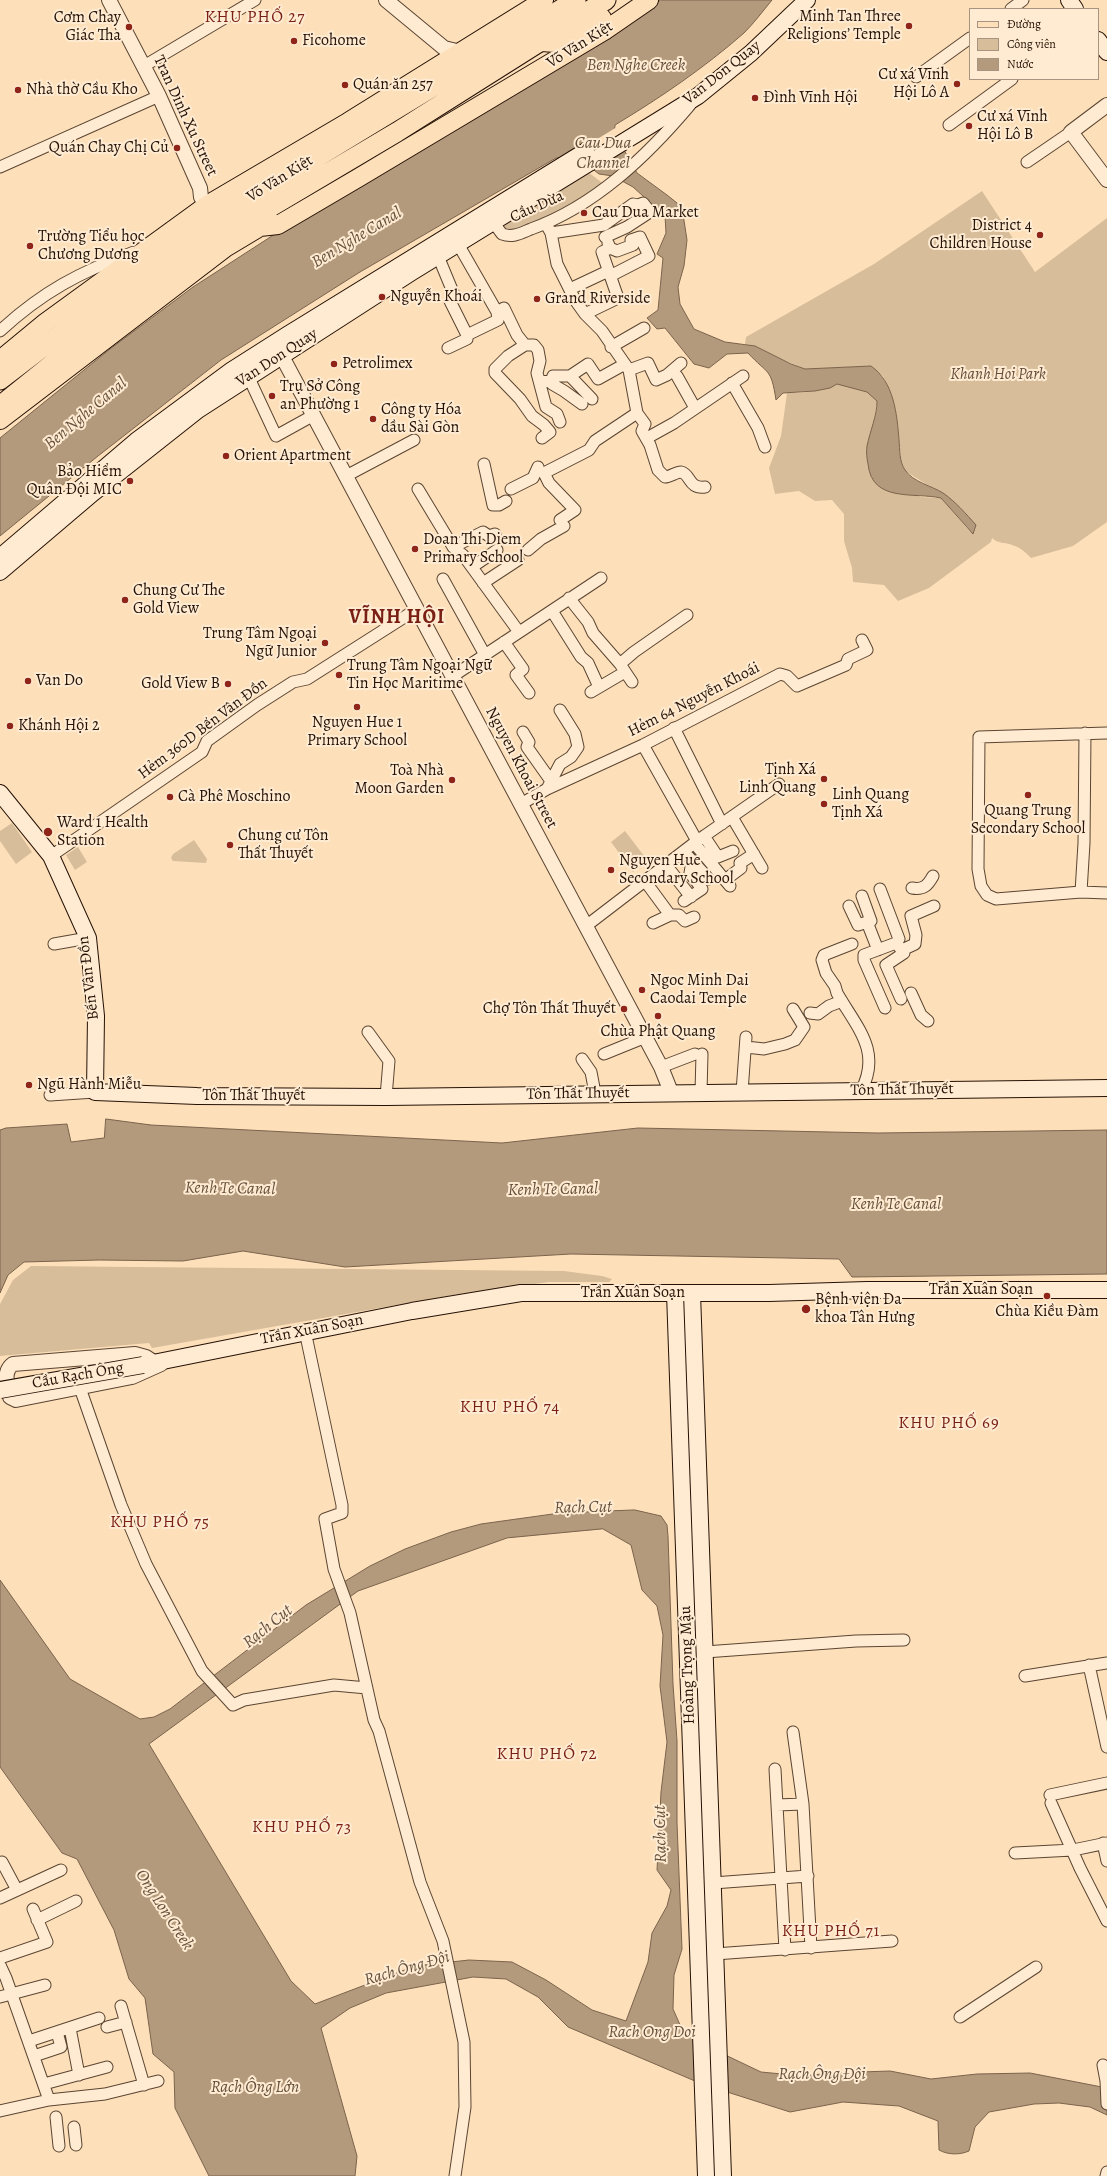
<!DOCTYPE html>
<meta charset="utf-8">
<style>
body{margin:0}
#map{position:relative;width:1107px;height:2176px;overflow:hidden;background:#fde0ba;font-family:Alegreya,serif}
canvas{display:block}
.legend{position:absolute;left:969px;top:8px;width:130px;height:72px;box-sizing:border-box;background:#feebd2;border:1px solid #a79480;margin:0;padding:5px 7px;list-style:none;font-size:12px;color:#251105}
.legend li{display:flex;align-items:center;gap:8px;height:20px}
.legend b{width:20px;border:1px solid #a79480}
</style>
<div id="map">
<canvas width="1107" height="2176"></canvas>
<ul class="legend">
<li><b style="height:5px;background:#fde0ba"></b>Đường</li>
<li><b style="height:11px;background:#d8bd9b"></b>Công viên</li>
<li><b style="height:11px;background:#b49a7c"></b>Nước</li>
</ul>
</div>
<script>
const g = document.querySelector('canvas').getContext('2d');
g.lineJoin = 'round';
function fill(path, color) { g.fillStyle = color; g.fill(path, 'evenodd'); }
function stroke(path, color, width, dash) { g.strokeStyle = color; g.lineWidth = width; g.lineCap = dash ? 'butt' : 'round'; g.setLineDash(dash || []); g.stroke(path); }
function label(font, color, halo, rows, align = 'center') {
  g.font = font + ' Alegreya,serif'; g.lineWidth = 4; g.setLineDash([]); g.textBaseline = 'middle'; g.strokeStyle = halo; g.fillStyle = color; for (const [text, x, y, turn = 0] of rows) {
    g.save(); g.translate(x, y); g.rotate((+turn || 0) * Math.PI / 180); g.textAlign = isNaN(turn) ? turn : align; if (halo) g.strokeText(text, 0, 0); g.fillText(text, 0, 0); g.restore();
  }
}
fill(new Path2D(`
 M588,172L605,185L575,206L512,233L504,229L507,216Z
 M982,191L1035,272L1107,218V522L1073,546L1031,558C1025,552 1020,547 1012,545C1005,542 998,544 992,538L991,542L929,588L898,601L884,585L853,582L852,568L844,541V514L832,500L815,501L799,491L775,494L769,468L781,436L787,393C803,393 822,392 837,384C850,384 870,389 877,401L872,433L867,447L920,497L941,498L971,533L947,497L905,471L901,463L898,427L890,391L883,376L871,366L805,369L745,344L746,337L874,264Z
 M12,823L32,852L16,864L0,841V831Z
 M625,831L648,861L633,872L611,842Z
 M194,840L207,859L206,863L173,861L171,858L173,854Z
 M78,847L87,862L75,870L66,855Z
 M31,1266L564,1271L602,1276L612,1279L609,1282H549L454,1295L152,1348L149,1343L0,1356V1304L13,1280Z`), '#d8bd9b');
const water = new Path2D(`
 M661,0H772C763,11 754,23 744,33C704,68 660,98 615,125L614,138L624,150L637,173L667,195L677,203L683,214L687,240L684,266L678,287L680,304L694,329L725,342L755,346L791,364L805,369L871,366C894,382 897,414 899,440C900,450 899,461 905,470C913,482 932,486 943,493C956,502 966,514 976,525L973,534L941,498C914,492 872,503 868,464C867,459 866,452 867,446C870,431 877,416 877,401L867,392L837,384L830,388L815,391L783,393L776,400C771,367 768,375 748,353L727,354L709,368L694,364L665,328L657,329L647,318L658,310L663,258L657,254L666,233L665,216L633,187L613,176L599,174L577,157L556,158L360,272L221,360L98,456L0,536V438L110,349L193,287L275,234Z
 M106,1119L151,1125L502,1143L638,1128L878,1133L1107,1130V1274L852,1277L839,1259L571,1254L345,1267L243,1251L183,1261L99,1260L24,1262L8,1275L0,1293V1130L6,1128L67,1124L71,1142L104,1138Z
 M635,1510L661,1516L667,1525L668,1536L673,1684L677,1741V1823L682,1949L674,1975L673,2009L685,2036L699,2039L719,2052L761,2072L803,2076L831,2073L890,2071L931,2079L977,2074L1030,2073L1107,2088V2115L1090,2107L1059,2103L1034,2104L989,2112L975,2127L969,2151C960,2155 948,2155 939,2150L938,2121L899,2106L843,2102L790,2112L702,2084L568,2027L538,1997L506,1979L473,1977L386,1993L350,2008L321,2028L357,2156L355,2176H209L175,2108L174,2072L153,2054L145,1998L129,1979L114,1930L77,1859L62,1853L0,1767V1580L70,1679L140,1719L154,1717L170,1709L306,1605L370,1566L405,1549L451,1532L481,1524L560,1513ZM603,1529L631,1545L642,1590L657,1606L663,1635L660,1686L667,1742L661,1792L657,1870L671,1890L667,1906L652,1933L648,1962L626,2021L592,2010L546,1980L512,1962L469,1960L415,1966L315,2004L291,1981L149,1744L358,1591L507,1538Z`);
fill(water, '#b49a7c');
stroke(water, '#7b634c', 1);
fill(new Path2D(`
 M617,127L616,137L624,147L566,158Z`), '#fde0ba');
const minor = new Path2D(`
 M1011,9L1023,0
 M144,66L255,0
 M916,77L970,38
 M949,125L1012,79
 M1027,162L1071,132
 M0,167L159,96
 M493,222L502,234C513,238 521,233 531,229C595,206 647,156 690,105
 M546,224L551,233L557,264L575,300L585,314L602,331L629,370L637,413L645,424L642,431L650,445L658,470L665,477C670,477 676,472 681,472C691,474 688,489 705,487
 M551,233L604,225L633,204L638,205L643,203L650,212L627,227L605,237
 M458,244L497,312L504,308L517,335L525,345H534L538,350L540,361L537,373L546,407L557,414L560,422
 M438,256L455,297L450,301L467,335V339L448,348
 M570,289L604,273L614,274L649,256L640,237L631,240L633,245L617,251L610,248
 M585,314L618,298L602,252L610,248L608,243
 M0,331C42,292 80,272 134,252
 M467,335L498,320L497,312
 M525,345L508,356L495,369V373L520,399L532,416L544,425L550,432L542,438
 M611,347L644,328
 M629,370L648,363L656,380L667,375L681,363
 M248,376L276,436L314,415
 M570,376L592,399
 M677,376L695,408
 M551,381L552,384L564,391L582,404
 M540,382L551,381L553,376H570L588,364L598,379L625,364
 M732,383L758,428L765,447
 M647,438L674,423L743,376
 M484,464L493,505H499L506,501
 M346,476L414,440
 M418,489L453,547L463,555L519,632
 M511,489L533,478L538,467
 M560,520L575,510L549,483L544,473L589,450L595,441L637,413
 M453,547L483,532L489,536L495,534
 M528,550L541,539L564,526
 M472,567L497,550
 M443,579L485,655
 M483,583L518,560
 M569,598L588,622L593,633L620,664L632,682
 M552,611L581,657L588,663L599,687
 M504,642L523,669L516,675L529,693
 M620,664L634,652L687,615
 M453,676L601,578
 M591,692L625,672
 M674,728L722,824
 M523,732L529,742L527,747L551,781
 M1107,733L979,737L978,869L981,886L987,895L996,899L1081,892L1107,893
 M643,745L697,841
 M547,789L560,764L571,757L578,747L575,734L560,710
 M521,804L547,789L643,745L780,674L787,676L797,686L846,665L848,659L867,650L862,640
 M732,817L762,868
 M704,836L718,857L733,851
 M694,843L730,886
 M684,852L709,879
 M51,856L202,752L207,741L257,705L293,682L307,679L417,609
 M666,865L691,897
 M725,880L741,868L740,863L754,854
 M645,881L670,915
 M912,888C924,890 928,885 933,876
 M880,889L899,939L896,943L864,955V960L885,1008
 M1081,892L1084,843L1085,733
 M862,896L871,921L867,922L878,950
 M684,901L702,889L690,873L691,867L695,865
 M849,906L858,925L867,922
 M653,923L670,915H679L685,921L694,917
 M586,926L697,841L779,784
 M896,943L904,953L886,965L901,999
 M54,944L88,938
 M852,944L824,955L822,960L826,973L835,986L837,993C857,1028 882,1051 861,1091
 M902,950L915,944L916,935L911,916L934,906
 M911,993L921,1015L928,1021
 M810,1013L818,1014L829,1006L842,1001
 M368,1032L389,1061L386,1097
 M746,1047L764,1049L785,1044L795,1040L804,1027L793,1009
 M604,1054L646,1037
 M582,1059L591,1072L595,1093
 M661,1067L695,1054
 M701,1092L702,1054
 M742,1092L746,1037
 M50,1095L95,1092
 M305,1331L342,1505V1513L325,1519L334,1569L350,1613L374,1720L379,1731L420,1882L443,1941L464,2042L465,2107L455,2176
 M80,1388L121,1505L146,1564L202,1671L233,1705L244,1700L334,1685L367,1688
 M705,1652L856,1641L904,1640
 M1089,1665L1107,1747
 M1025,1676L1107,1663
 M793,1732L803,1804L811,1948
 M775,1769L785,1950
 M1050,1795L1107,1783
 M1051,1803L1080,1868L1107,1921
 M777,1805L803,1804
 M1103,1843L1107,1861
 M1015,1853L1073,1850L1107,1843
 M2,1862L17,1890
 M713,1883L808,1876
 M0,1898L61,1870
 M37,1920L76,1901
 M715,1954L892,1941
 M0,1958L47,1942L33,1909
 M0,1965L6,1978L49,2100
 M0,1997L45,1985
 M121,2006L144,2085
 M960,2017L1036,1967
 M107,2027L126,2022
 M70,2028L79,2075
 M29,2041L99,2018
 M34,2056L61,2047L57,2032
 M1103,2065L1106,2081L1107,2104
 M44,2084L107,2067
 M0,2111L49,2100L105,2094L158,2081
 M56,2117L59,2146
 M74,2127L76,2145
 M1106,2176L1107,2172`);
const tertiary = new Path2D(`
 M109,0L159,96L200,188L201,197L211,213
 M386,0L444,48L461,52
 M1107,105L1071,132L1107,180
 M277,347L661,1067L671,1092
 M155,1363L146,1357L135,1354L13,1364C2,1372 8,1385 10,1397L16,1400L132,1377L161,1364`);
const secondary = new Path2D(`
 M1069,0L1075,9
 M1098,40L1107,52
 M0,557L136,441L232,370L287,335L586,151
 M0,572L93,493L198,410L412,272L698,96L751,53L807,0
 M0,793L51,856L88,938L96,1016L95,1092L197,1096L386,1097L1107,1088
 M675,1293L706,2176
 M692,1293L723,2176
 M143,1365L412,1311L521,1293H769L867,1290H1107`);
const primary = new Path2D(`
 M541,42L556,43L602,18
 M260,227L278,225L358,178L604,31L649,0
 M0,360L46,322L207,205L348,122L544,0
 M0,420L225,248L270,221`);
const trunk = new Path2D(`
 M0,380L120,288L214,220L576,0
 M0,406L92,332L220,237L397,132L606,0`);
stroke(minor, '#5b4532', 13);
stroke(tertiary, '#5b4532', 16);
stroke(secondary, '#251105', 18);
stroke(primary, '#251105', 20);
stroke(trunk, '#251105', 21);
stroke(minor, '#feebd2', 11);
stroke(tertiary, '#feebd2', 14);
stroke(secondary, '#feebd2', 16);
stroke(primary, '#fde0ba', 18);
stroke(trunk, '#fde0ba', 19);
const secondaryBridge = new Path2D(`
 M0,1390L143,1365`);
stroke(secondaryBridge, '#251105', 18, []);
stroke(secondaryBridge, '#feebd2', 16);
for (const [x, y, r, color] of [
 [909,26,4,"#8f2418"],
 [129,27,4,"#8f2418"],
 [294,41,4,"#8f2418"],
 [957,84,4,"#8f2418"],
 [345,85,4,"#8f2418"],
 [18,90,4,"#8f2418"],
 [755,98,4,"#8f2418"],
 [969,126,4,"#8f2418"],
 [177,148,4,"#8f2418"],
 [584,213,4,"#8f2418"],
 [1040,235,4,"#8f2418"],
 [30,246,4,"#8f2418"],
 [382,297,4,"#8f2418"],
 [537,299,4,"#8f2418"],
 [334,364,4,"#8f2418"],
 [272,396,4,"#8f2418"],
 [373,419,4,"#8f2418"],
 [226,456,4,"#8f2418"],
 [130,481,4,"#8f2418"],
 [415,549,4,"#8f2418"],
 [125,600,4,"#8f2418"],
 [325,643,4,"#8f2418"],
 [339,675,4,"#8f2418"],
 [28,681,4,"#8f2418"],
 [228,684,4,"#8f2418"],
 [357,707,4,"#8f2418"],
 [10,726,4,"#8f2418"],
 [824,779,4,"#8f2418"],
 [452,780,4,"#8f2418"],
 [1028,795,4,"#8f2418"],
 [170,797,4,"#8f2418"],
 [824,804,4,"#8f2418"],
 [48,832,5,"#8f2418"],
 [230,845,4,"#8f2418"],
 [611,870,4,"#8f2418"],
 [642,990,4,"#8f2418"],
 [624,1009,4,"#8f2418"],
 [658,1016,4,"#8f2418"],
 [29,1085,4,"#8f2418"],
 [1047,1296,4,"#8f2418"],
 [806,1309,5,"#8f2418"]
]) { const dot = new Path2D(); dot.arc(x, y, r, 0, 2 * Math.PI); g.fillStyle = color; g.fill(dot); stroke(dot, '#feebd2', 1.5); }
label('16px', '#251105', '#feebd2', [
 ["Minh Tan Three",901,17,"right"],
 ["Religions’ Temple",901,35,"right"],
 ["Cơm Chay",121,18,"right"],
 ["Giác Tha",121,36,"right"],
 ["Ficohome",302,41],
 ["Cư xá Vĩnh",949,75,"right"],
 ["Hội Lô A",949,93,"right"],
 ["Quán ăn 257",353,85],
 ["Nhà thờ Cầu Kho",26,90],
 ["Đình Vĩnh Hội",763,98],
 ["Cư xá Vĩnh",977,117],
 ["Hội Lô B",977,135],
 ["Quán Chay Chị Củ",169,148,"right"],
 ["Cau Dua Market",592,213],
 ["District 4",1032,226,"right"],
 ["Children House",1032,244,"right"],
 ["Trường Tiểu học",38,237],
 ["Chương Dương",38,255],
 ["Nguyễn Khoái",390,297],
 ["Grand Riverside",545,299],
 ["Petrolimex",342,364],
 ["Trụ Sở Công",280,387],
 ["an Phường 1",280,405],
 ["Công ty Hóa",381,410],
 ["dầu Sài Gòn",381,428],
 ["Orient Apartment",234,456],
 ["Bảo Hiểm",122,472,"right"],
 ["Quân Đội MIC",122,490,"right"],
 ["Doan Thi Diem",423,540],
 ["Primary School",423,558],
 ["Chung Cư The",133,591],
 ["Gold View",133,609],
 ["Trung Tâm Ngoại",317,634,"right"],
 ["Ngữ Junior",317,652,"right"],
 ["Trung Tâm Ngoại Ngữ",347,666],
 ["Tin Học Maritime",347,684],
 ["Van Do",36,681],
 ["Gold View B",220,684,"right"],
 ["Nguyen Hue 1",357,723,"center"],
 ["Primary School",357,741,"center"],
 ["Khánh Hội 2",18,726],
 ["Tịnh Xá",816,770,"right"],
 ["Linh Quang",816,788,"right"],
 ["Toà Nhà",444,771,"right"],
 ["Moon Garden",444,789,"right"],
 ["Linh Quang",832,795],
 ["Tịnh Xá",832,813],
 ["Cà Phê Moschino",178,797],
 ["Quang Trung",1028,811,"center"],
 ["Secondary School",1028,829,"center"],
 ["Ward 1 Health",57,823],
 ["Station",57,841],
 ["Chung cư Tôn",238,836],
 ["Thất Thuyết",238,854],
 ["Nguyen Hue",619,861],
 ["Secondary School",619,879],
 ["Ngoc Minh Dai",650,981],
 ["Caodai Temple",650,999],
 ["Chợ Tôn Thất Thuyết",616,1009,"right"],
 ["Chùa Phật Quang",658,1032,"center"],
 ["Ngũ Hành Miễu",37,1085],
 ["Bệnh viện Đa",815,1300],
 ["khoa Tân Hưng",815,1318],
 ["Chùa Kiều Đàm",1047,1312,"center"]
], 'left');
label('16px', '#251105', '#feebd2', [
 ["Võ Văn Kiệt",580,45,-32],
 ["Van Don Quay",722,73,-38],
 ["Tran Dinh Xu Street",185,116,65],
 ["Võ Văn Kiệt",280,179,-32],
 ["Cầu Dừa",537,207,-24],
 ["Van Don Quay",277,358,-33],
 ["Hẻm 64 Nguyễn Khoái",694,700,-27],
 ["Hẻm 360D Bến Vân Đồn",203,729,-37],
 ["Nguyen Khoai Street",521,768,62],
 ["Bến Vân Đồn",89,978,-97],
 ["Tôn Thất Thuyết",902,1090,-1],
 ["Tôn Thất Thuyết",578,1094,-1],
 ["Tôn Thất Thuyết",254,1096],
 ["Trần Xuân Soạn",981,1290],
 ["Trần Xuân Soạn",633,1293],
 ["Trần Xuân Soạn",312,1330,-11],
 ["Cầu Rạch Ông",78,1376,-10],
 ["Hoàng Trọng Mậu",688,1665,-92]
]);
label('italic 16px', '#644d3a', '#feebd2', [
 ["Khanh Hoi Park",998,375]
]);
g.letterSpacing = '1px';
label('17px', '#7a1f14', '#feebd2', [
 ["KHU PHỐ 27",255,18],
 ["KHU PHỐ 74",510,1408],
 ["KHU PHỐ 69",949,1424],
 ["KHU PHỐ 75",160,1523],
 ["KHU PHỐ 72",547,1755],
 ["KHU PHỐ 73",302,1828],
 ["KHU PHỐ 71",831,1932]
]);
g.letterSpacing = '0px';
label('italic 17px', '#654f3b', '#feebd2', [
 ["Ben Nghe Creek",636,66],
 ["Cau Dua",603,144],
 ["Channel",603,164],
 ["Ben Nghe Canal",357,238,-31],
 ["Ben Nghe Canal",86,414,-40],
 ["Kenh Te Canal",230,1189,1],
 ["Kenh Te Canal",553,1190,-1],
 ["Kenh Te Canal",896,1205],
 ["Rạch Cụt",583,1508,-1],
 ["Rạch Cụt",268,1627,-39],
 ["Rạch Cụt",661,1834,-91],
 ["Ong Lon Creek",164,1910,57],
 ["Rạch Ông Đội",407,1969,-16],
 ["Rach Ong Doi",652,2033],
 ["Rạch Ông Đội",822,2075],
 ["Rạch Ông Lớn",255,2088]
]);
g.letterSpacing = '1px';
label('bold 20px', '#7a1f14', '#feebd2', [
 ["VĨNH HỘI",397,618]
]);
g.letterSpacing = '0px';
</script>
